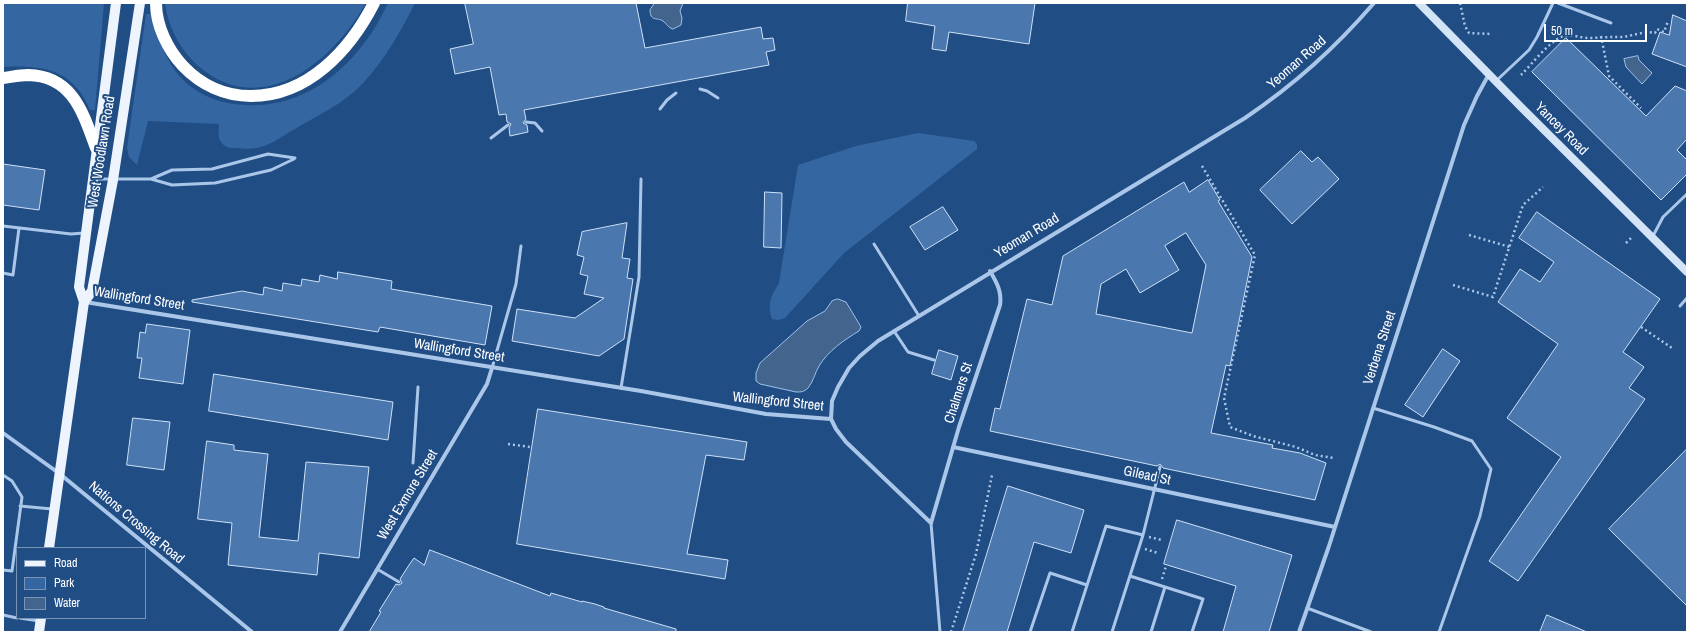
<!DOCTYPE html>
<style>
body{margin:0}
#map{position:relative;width:1690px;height:635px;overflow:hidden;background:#214d85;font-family:"Archivo Narrow",sans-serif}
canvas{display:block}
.frame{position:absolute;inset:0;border:4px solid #fff;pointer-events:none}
.legend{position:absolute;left:16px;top:547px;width:130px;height:72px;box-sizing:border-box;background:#214d85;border:1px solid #7a94b6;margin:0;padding:5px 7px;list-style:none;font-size:12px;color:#fff}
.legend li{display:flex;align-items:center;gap:8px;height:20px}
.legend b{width:20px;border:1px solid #7a94b6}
.scale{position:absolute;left:1544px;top:24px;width:103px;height:18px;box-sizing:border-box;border:2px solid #fff;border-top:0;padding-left:5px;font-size:12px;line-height:14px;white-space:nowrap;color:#fff;-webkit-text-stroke:3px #214d85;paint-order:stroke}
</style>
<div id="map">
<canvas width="1690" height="635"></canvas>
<div class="frame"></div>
<ul class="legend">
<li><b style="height:5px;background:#edf4fe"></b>Road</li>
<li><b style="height:11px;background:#3467a2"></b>Park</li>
<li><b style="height:11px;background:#43648c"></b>Water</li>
</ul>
<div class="scale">50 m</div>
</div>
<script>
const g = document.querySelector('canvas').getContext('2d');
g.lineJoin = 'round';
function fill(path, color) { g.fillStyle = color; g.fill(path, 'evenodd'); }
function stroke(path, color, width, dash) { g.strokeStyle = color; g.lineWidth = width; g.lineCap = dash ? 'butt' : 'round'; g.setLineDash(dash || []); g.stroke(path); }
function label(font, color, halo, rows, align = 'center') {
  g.font = font + ' "Archivo Narrow",sans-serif'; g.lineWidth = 4; g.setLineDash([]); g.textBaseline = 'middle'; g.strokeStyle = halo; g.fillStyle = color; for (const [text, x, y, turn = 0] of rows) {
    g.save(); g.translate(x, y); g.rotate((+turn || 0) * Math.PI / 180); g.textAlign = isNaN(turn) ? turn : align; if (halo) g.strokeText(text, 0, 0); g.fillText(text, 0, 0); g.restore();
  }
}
fill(new Path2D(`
 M3,3H104L95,110H90C73,69 43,65 3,67Z
 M165,3H366C332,63 260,122 196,64C179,47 168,27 165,3Z
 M388,3H415C401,31 385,59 364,82C344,104 318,115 293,130C282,136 274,143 261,147C254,149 245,149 237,148C231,148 225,148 221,142C217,137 219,130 219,124L148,121L137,165L129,157L127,148L146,14H151C158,37 165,61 182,79C199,96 221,104 245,105C311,109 362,60 388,3Z
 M918,133L974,141L977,144V149L844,253L785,318L778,320L772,319C767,302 771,297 779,283L798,165L856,146Z`), '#3467a2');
const water = new Path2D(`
 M655,3H683L680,11L682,18L681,25L673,29C667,27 667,24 663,21C657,17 650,22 650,10Z
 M1638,56L1639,60L1652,73L1642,84L1626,67L1624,59Z
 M838,299L846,302L861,327L859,331C844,340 828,351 819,366C815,373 813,382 808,388C804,392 801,392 796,392L760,384L756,381V373L760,363L807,321L825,311L832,301Z`);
fill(water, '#43648c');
stroke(water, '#9dc2eb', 1);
const building = new Path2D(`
 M465,3H636L645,48L761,27L763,39L773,38L775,50L766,52L769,65L524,110L526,119L523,123L527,125L528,132L510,136L509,128L511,124L507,122L506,114L499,115L490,67L455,74L450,49L473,44Z
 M908,3H1035L1029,44L949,32L946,51L932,49L935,26L906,21Z
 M1673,15L1687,21V67L1652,54L1660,32L1669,35Z
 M1566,38L1646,116L1675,86L1687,91V139L1677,150L1687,160V174L1661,200L1532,72Z
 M1301,151L1312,162L1318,157L1339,179L1292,224L1260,190Z
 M3,164L45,170L39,210L3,205Z
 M1208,180L1220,200L1218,201L1252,257L1230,366L1226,365L1211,433L1273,445L1272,448L1300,453L1326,463L1315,500L1163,468L1160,464L1157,466L990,431L995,408L1000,409L1027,299L1052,305L1063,256L1184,182L1189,192ZM1186,233L1206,265L1192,333L1096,314L1101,284L1126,269L1140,293L1179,270L1165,246Z
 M765,192L782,193L781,248L764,247Z
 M943,207L958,230L925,250L910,227Z
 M1537,212L1660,299L1623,352L1644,367L1629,388L1645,399L1518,581L1489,561L1561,457L1507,418L1558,344L1498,302L1520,269L1540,282L1554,262L1519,238Z
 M627,223L622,258L630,259L627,278L633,279L624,339L599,356L512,341L517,309L575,318L604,298L584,294L588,276L580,274L584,257L577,255L582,232Z
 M338,272L392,281L391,289L492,306L485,345L380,327L378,332L192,302V300L242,291L263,295L264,287L282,291L283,283L301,286L302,279L319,282L320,275L337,279Z
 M147,324L190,330L183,384L139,378L142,358H137L140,332L145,333Z
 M1443,349L1460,361L1423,417L1405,405Z
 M939,350L958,356L951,380L932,374Z
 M214,374L393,402L388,440L209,411Z
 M538,409L747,442L744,460L706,455L687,554L728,560L725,579L517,544Z
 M133,418L170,422L164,470L127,465Z
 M207,441L234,445V450L268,454L259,537L298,541L306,462L369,467L359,558L319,553L317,575L228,565L232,523L198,519Z
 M1687,449V606L1609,529Z
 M1008,486L1084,510L1071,553L1034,542L1007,632H963Z
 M1177,520L1292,555L1269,632H1223L1236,586L1164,564Z
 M430,550L550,596L551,593L582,602V601L595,604L604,607V608L676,629V632H369L381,612L379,611L396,584L399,585L402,583L400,579L409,565L414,558L424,565Z
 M1547,615L1587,632H1540Z`);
fill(building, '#4977ae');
stroke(building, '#cee1f7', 1);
stroke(new Path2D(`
 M1460,3L1465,26L1469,33L1491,34
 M1601,36L1609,76L1641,108
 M1521,75C1532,64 1547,44 1561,37C1570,33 1580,38 1588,38C1598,38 1607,37 1616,37C1630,38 1642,30 1655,33L1657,29L1664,32L1668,21
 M1202,166L1255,255L1224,398L1230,427L1253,436L1296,447L1315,455L1334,458
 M1469,235L1510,247
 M1626,243L1633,236
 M1453,285L1493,297L1523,205L1543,187
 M1641,327L1672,348
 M508,444L530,447
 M1149,537L1162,540
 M1145,549L1158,553
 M1162,579L1166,566
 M951,632L976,554L992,475`), '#aac7e9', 2.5, [2, 3]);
stroke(new Path2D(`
 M1558,3L1611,23
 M1496,81L1529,50L1537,37L1553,3
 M700,89L707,91L718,98
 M660,109L667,100L676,93
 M526,122L535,123L542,131
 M491,138L508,125
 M94,179H151L172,170L212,169L268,154L295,158
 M151,179L172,185L215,183L271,170L294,159
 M3,226L71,234L84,233
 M1653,236L1663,217L1687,194
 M874,244L919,316
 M3,273L13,275L19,228
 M1680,306L1687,298
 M894,331L908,352L934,360
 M492,368L516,284L521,246
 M621,388L639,277L641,179
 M1373,408L1434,427L1472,441L1491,469L1480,516L1439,632
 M413,463L418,387
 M3,475L12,481L22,497L12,571L3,570
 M20,506L52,509
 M931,523L940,632
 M377,569L399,582
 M1130,576L1165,587
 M1307,608L1371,632
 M3,615L17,618
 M20,618L39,621
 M1030,632L1050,573L1087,585
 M1072,632L1106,526L1143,535
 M1112,632L1143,535L1160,467
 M1151,632L1165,587L1203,599L1192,632`), '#aac7e9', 3);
stroke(new Path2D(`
 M990,271C997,283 1002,292 1000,305L959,427L931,523L846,442L836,429L831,419L832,401L838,387L849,368L860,356L878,341L1245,118C1295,84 1334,49 1374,3
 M85,302L641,391L766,414L831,419
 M3,433L60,474L252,632
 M953,447L1335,527
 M340,632L487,384L492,368
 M1299,632L1329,546L1464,125L1477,96L1489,74`), '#aac7e9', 4);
stroke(new Path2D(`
 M1419,3L1521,107L1687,272`), '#d4e4f7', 8);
stroke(new Path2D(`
 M84,302L92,291L113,180L140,3
 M49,548L84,302L79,287L116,3
 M39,632L41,618`), '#edf4fe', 10);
stroke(new Path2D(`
 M156,3C156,26 168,50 183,66C201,85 225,96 251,96C308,96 350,50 374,3
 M3,78C11,77 20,75 28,75C73,76 83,113 96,148`), '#fff', 12);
label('14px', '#fff', '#214d85', [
 ["Yeoman Road",1297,63,-41],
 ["Yancey Road",1561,129,45],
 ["West Woodlawn Road",102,152,-81],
 ["Yeoman Road",1027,236,-31],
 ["Wallingford Street",139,299,9],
 ["Verbena Street",1380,348,-72],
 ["Wallingford Street",459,351,9],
 ["Chalmers St",959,393,-72],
 ["Wallingford Street",778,402,6],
 ["Gilead St",1147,476,12],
 ["West Exmore Street",408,495,-59],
 ["Nations Crossing Road",136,523,40]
]);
</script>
